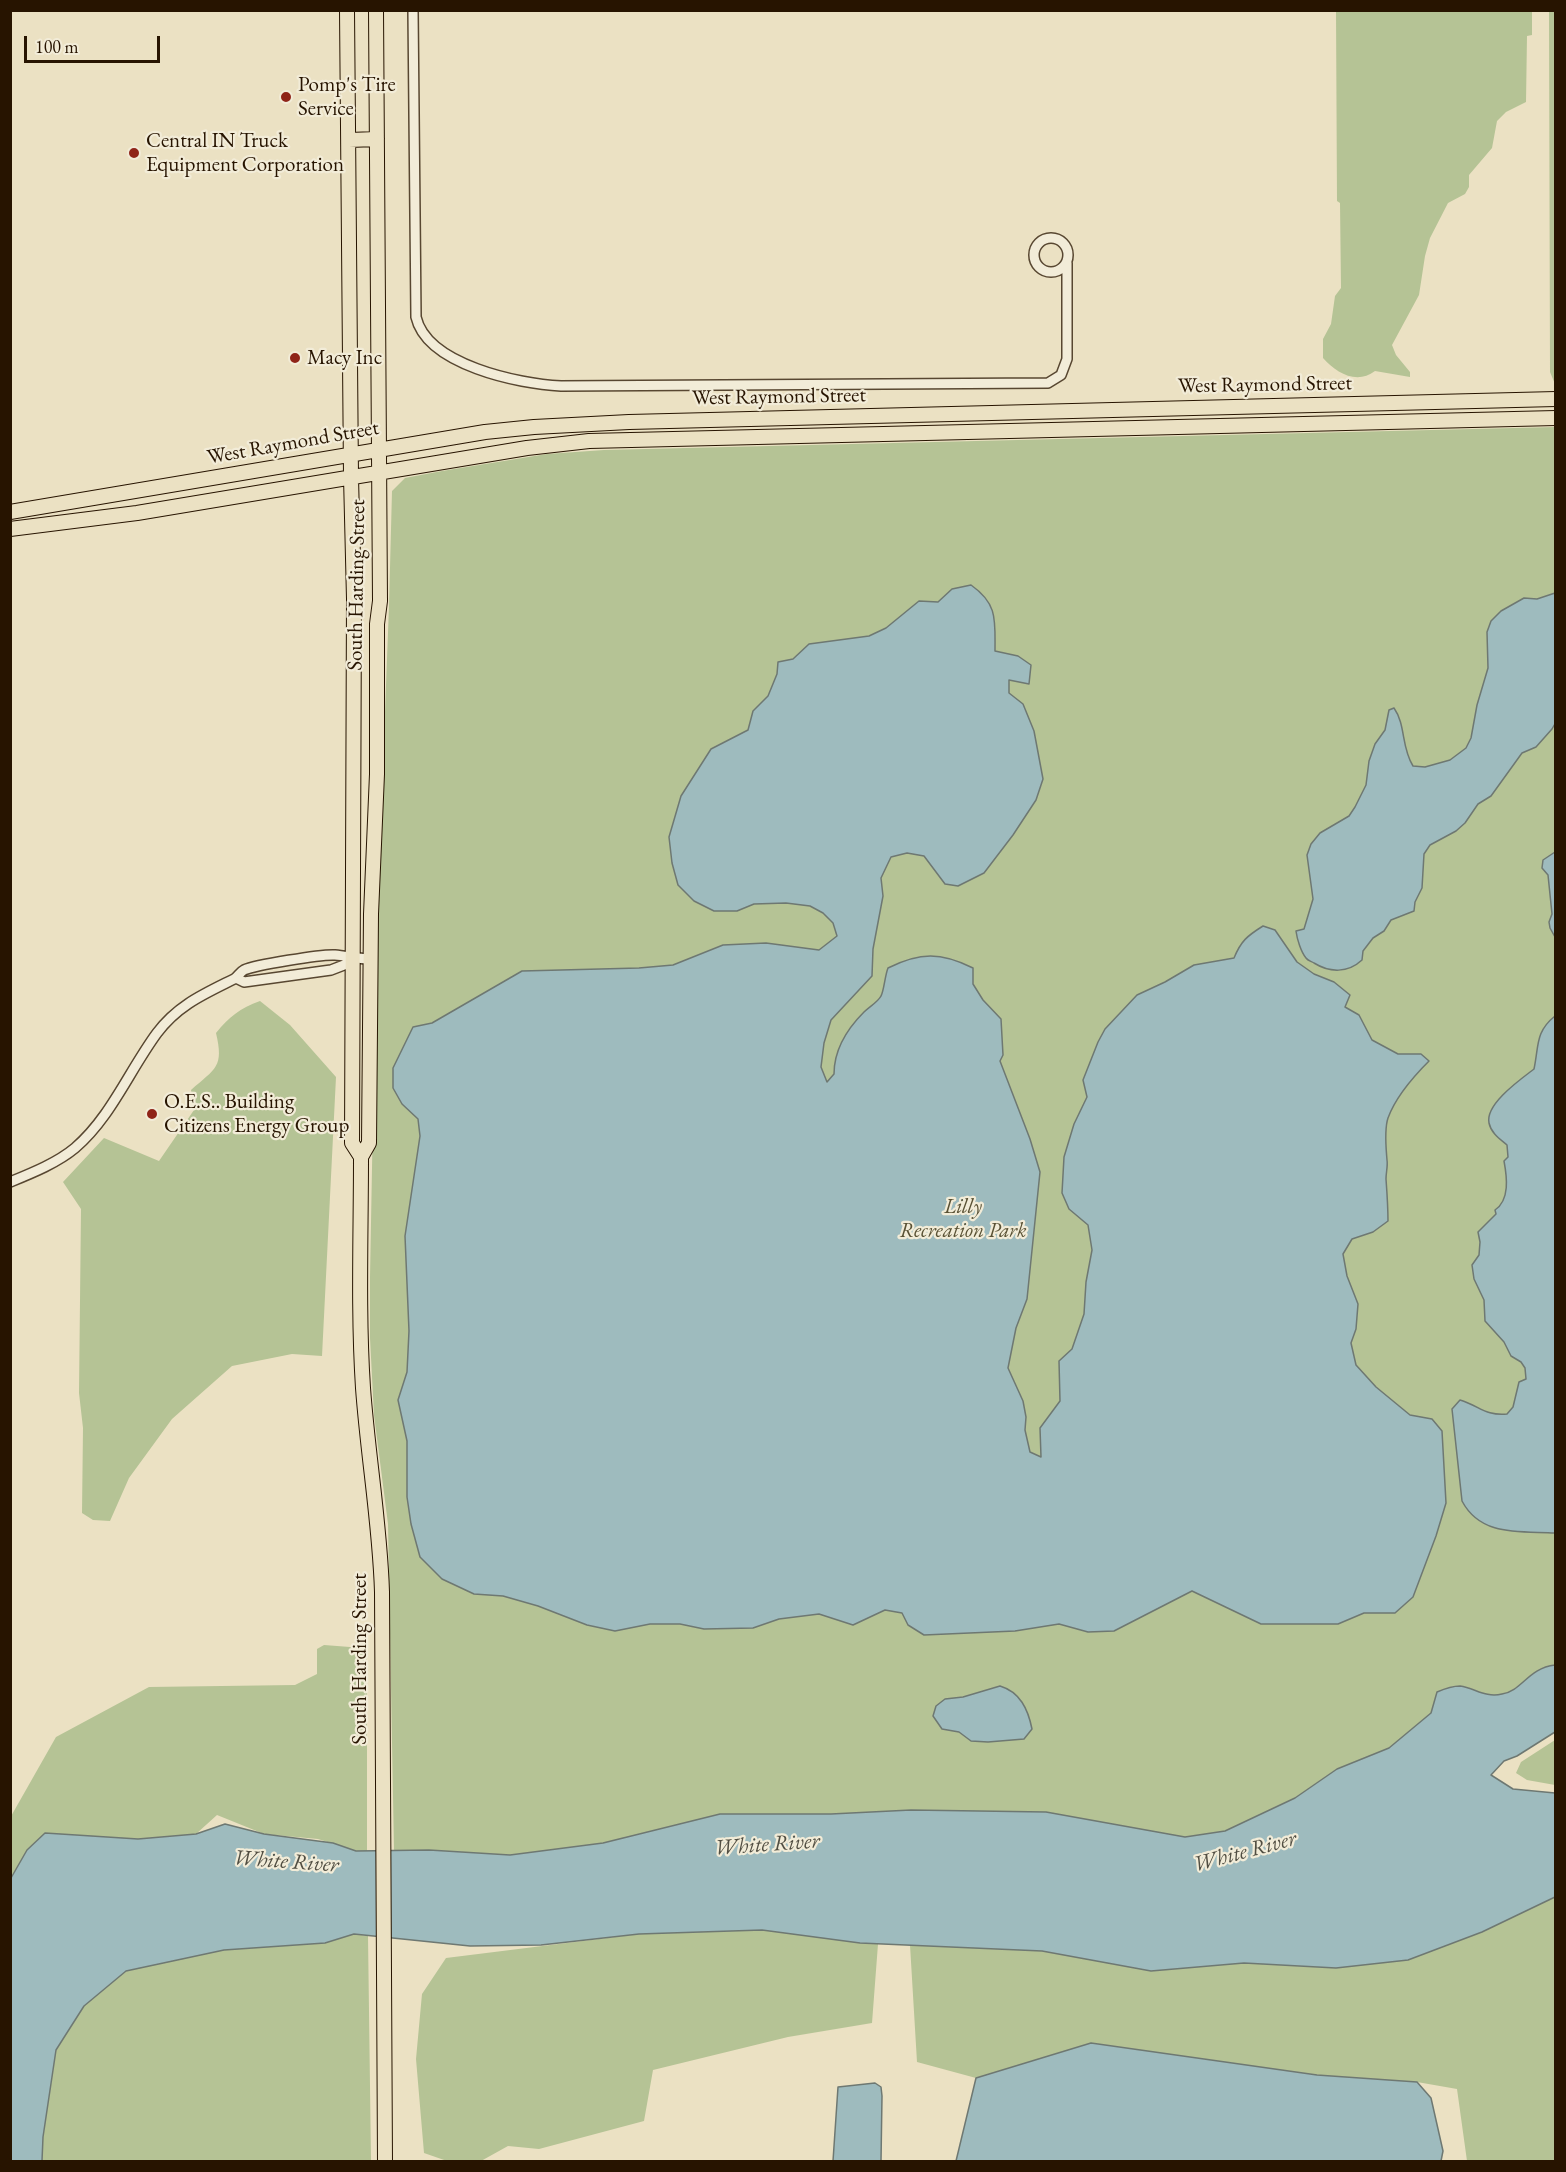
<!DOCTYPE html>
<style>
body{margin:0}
#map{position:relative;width:1566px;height:2172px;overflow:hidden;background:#ebe1c3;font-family:"EB Garamond",serif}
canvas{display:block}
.frame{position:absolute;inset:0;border:12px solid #271400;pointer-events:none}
.scale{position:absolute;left:24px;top:36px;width:136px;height:27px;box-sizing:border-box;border:3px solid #271400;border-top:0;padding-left:8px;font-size:18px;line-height:21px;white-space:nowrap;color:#271400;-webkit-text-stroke:4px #f2ecd8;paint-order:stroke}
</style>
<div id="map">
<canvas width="1566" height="2172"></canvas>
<div class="frame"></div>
<div class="scale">100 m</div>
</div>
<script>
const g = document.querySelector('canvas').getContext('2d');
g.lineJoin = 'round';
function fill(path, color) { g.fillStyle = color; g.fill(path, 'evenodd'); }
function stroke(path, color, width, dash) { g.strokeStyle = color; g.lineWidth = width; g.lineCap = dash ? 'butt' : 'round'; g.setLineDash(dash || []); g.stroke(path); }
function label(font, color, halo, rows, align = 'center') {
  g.font = font + ' "EB Garamond",serif'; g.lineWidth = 4.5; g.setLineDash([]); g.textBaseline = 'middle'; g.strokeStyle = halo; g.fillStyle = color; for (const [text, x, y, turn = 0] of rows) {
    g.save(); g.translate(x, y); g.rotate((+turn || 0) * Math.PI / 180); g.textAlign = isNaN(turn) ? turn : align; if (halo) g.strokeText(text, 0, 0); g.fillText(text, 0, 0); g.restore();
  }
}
fill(new Path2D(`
 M1336,11H1532V35L1527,36L1526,102L1506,112L1497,121L1492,148L1469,175V187L1465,194L1448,203L1430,238L1425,256L1419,295L1392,345L1396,355L1410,372V377L1375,371C1357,385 1336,373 1323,358V339L1331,324L1335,296L1341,288L1340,203L1337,201Z
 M1549,11H1556L1555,384L1550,372Z
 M1555,427V1665C1528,1668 1522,1691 1502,1694C1485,1698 1475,1688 1460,1686C1453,1686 1444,1689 1437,1692L1431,1713L1389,1748L1337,1769L1295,1798L1225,1831L1185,1837L1117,1826L911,1810L831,1814H720L603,1843L510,1855L430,1850L394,1851L388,1524L374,1415L370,1338V1277L376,950L389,606L392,491L405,478L442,471L547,454L604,450Z
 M260,1001L290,1025L336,1077L322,1356L292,1354L232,1366L172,1419L129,1478L110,1521L93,1520L82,1513L83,1428L79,1393L81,1209L63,1182L104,1138L159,1161L194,1110L191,1090C216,1068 224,1067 216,1033C229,1017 240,1008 260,1001Z
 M324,1645L363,1648L367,1654V1851H356L318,1839L264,1834L217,1815L196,1834L138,1839L45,1833L27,1850L11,1878L10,1818L56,1737L149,1687L295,1685L317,1674V1649Z
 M1555,1740V1785L1527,1780L1516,1773L1521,1762Z
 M1555,1897V2161H1467L1457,2089L1417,2082L1317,2075L1091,2043L976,2078L917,2062L910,1945L1042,1951L1151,1971L1244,1963L1336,1968L1408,1960L1482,1932Z
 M762,1930L878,1944L872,2023L788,2037L653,2070L644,2121L539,2149L508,2146L481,2161H447L424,2153L416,2059L422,1994L446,1958L639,1934Z
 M354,1934L368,1936L371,2161L42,2162L43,2137L56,2050L84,2006L126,1971L224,1950L325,1943Z`), '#b5c395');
const water = new Path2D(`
 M971,585C998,604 995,620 995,651L1018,656L1031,665L1029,684L1009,680V693L1023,704L1034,731L1043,779L1036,800L1013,835L984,873L958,886L945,884L924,856L907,853L891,857L881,878L883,896L873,949L872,976L831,1020L824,1043L821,1067L827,1082L834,1074C834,1050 847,1029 864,1012C869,1007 878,1002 881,996C884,991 885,975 888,968C920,952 941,952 973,968V984L983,1000L1001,1019L1003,1055L1000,1061L1030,1139L1040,1172L1027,1299L1016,1328L1008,1368L1023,1401L1026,1417L1025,1430L1030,1452L1041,1457L1040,1428L1060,1401L1059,1361L1072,1349L1084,1314L1086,1282L1092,1250L1088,1225L1069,1209L1062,1193L1064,1157L1074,1124L1087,1097L1083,1080L1098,1042L1105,1029L1137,995L1165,982L1194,965L1234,958C1241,941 1247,936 1263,926L1275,930L1297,962L1314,974L1334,982L1350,995L1345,1007L1359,1015L1372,1040L1398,1054H1421L1429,1061C1413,1077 1396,1096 1388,1118C1384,1130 1386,1147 1387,1160C1388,1166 1386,1172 1386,1179C1387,1193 1388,1206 1388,1221L1373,1232L1352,1239L1343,1254L1347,1276L1358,1304L1356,1329L1351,1343L1356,1365L1376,1387L1410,1415L1432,1419L1442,1431L1446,1503L1436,1536L1413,1597L1395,1613H1364L1338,1624H1261L1192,1591L1114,1631L1088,1632L1059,1624L1015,1631L924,1635L908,1625L902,1613L885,1610L853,1625L819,1614L779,1619L753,1628L704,1629L680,1624H650L615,1631L587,1625L538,1606L503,1596L474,1594L442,1579L420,1557L411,1524L407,1497V1441L398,1400L407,1372L409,1331L405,1236L420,1136L418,1119L402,1104L393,1088V1068L413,1027L432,1023L522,971L639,968L673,965L723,945L766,943L819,950L837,936L833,923L823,913L810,906L786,903L754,904L737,911H714L694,901L678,885L672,863L669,837L681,796L711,749L748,730L753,711L768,696L777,674L778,662L793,659L809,644L869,636L886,628L919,601L938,602L952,589Z
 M1555,593L1556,722L1552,729L1536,747L1522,753L1491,796L1478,804L1465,823L1456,831L1430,845L1424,854L1422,888L1415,902L1414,911L1391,920L1384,931L1373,938L1363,951L1362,960C1348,973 1330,973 1314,963C1311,961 1308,961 1306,958C1301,952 1297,939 1296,931L1304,929L1313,899L1307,855L1311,844L1320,833L1349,816L1355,807L1366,785L1369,761L1375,744L1385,730L1389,710L1394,708C1406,725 1401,747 1413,766L1425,767L1450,760L1466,748L1471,738L1477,705L1488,668L1487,632L1491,621L1501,611L1524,598L1537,599Z
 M1555,852H1556L1555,937L1550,928L1549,922L1552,914L1548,875L1542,868L1543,860Z
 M1555,1016V1533C1520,1531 1481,1537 1462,1501L1452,1409L1460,1400C1480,1406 1485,1416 1507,1414L1513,1407L1519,1382L1526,1379L1525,1368L1521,1362L1511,1356L1504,1342L1485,1321L1484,1300L1474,1279L1472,1265L1479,1255L1480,1242L1478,1232L1496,1214L1495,1210C1510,1200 1507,1177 1504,1161L1508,1157L1507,1145C1500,1139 1491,1133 1489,1123C1485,1104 1521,1079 1534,1069C1539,1046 1535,1032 1555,1016Z
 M1555,1665V1732L1517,1756L1504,1761L1491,1775L1513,1789L1555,1793V1897L1482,1932L1408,1960L1336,1968L1244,1963L1151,1971L1042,1951L860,1943L762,1930L639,1934L541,1945L470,1946L354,1934L325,1943L224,1950L126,1971L84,2006L56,2050L43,2137L42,2161L11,2162V1878L27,1850L45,1833L138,1839L196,1834L225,1824L264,1834L333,1843L356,1851L429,1850L510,1855L603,1843L720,1814H831L911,1810L1046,1812L1185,1837L1225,1831L1295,1798L1337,1769L1389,1748L1431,1713L1437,1692C1444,1689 1452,1686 1460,1686C1475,1688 1485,1698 1502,1694C1522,1691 1528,1668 1555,1665Z
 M1000,1686C1020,1692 1028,1709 1032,1729L1024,1739L988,1742L971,1741L959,1732L942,1729L933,1716L936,1706L945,1699L963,1697Z
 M1091,2043L1317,2075L1417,2082L1431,2098L1443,2151L1441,2161H956L976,2078Z
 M875,2083L881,2087L882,2096L881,2161H833L838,2087Z`);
fill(water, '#9ebbbe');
stroke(water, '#6e7872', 1.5);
const street = new Path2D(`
 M413,10L416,317C427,365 519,384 561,386L1048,383L1061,375L1067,359V263
 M1034 255a17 17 0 1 1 34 0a17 17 0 1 1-34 0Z
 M236,978L244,982L331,970L344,965L353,959
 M10,1182C32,1173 57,1163 75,1148C111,1117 129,1071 157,1033C178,1005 204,994 234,979C238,977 240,972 244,970C255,965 322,954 335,955C347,956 357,959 371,959`);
const primary = new Path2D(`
 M347,10L351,477L354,599L352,1143L361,1157C361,1234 358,1311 363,1388C368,1457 380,1524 382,1592L385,2162
 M349,140L377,139
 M10,512L485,432L534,427L629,422L1556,399
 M10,529L137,513L527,448L589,441L1556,418
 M361,1157L369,1143L371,914L377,774V624L380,601L376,10`);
stroke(street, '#584731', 12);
stroke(primary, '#271400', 16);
stroke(street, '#f2ecd8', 9);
stroke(primary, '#ebe1c3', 14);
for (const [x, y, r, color] of [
 [286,97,6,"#8f2418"],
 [134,153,6,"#8f2418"],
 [295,358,6,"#8f2418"],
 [152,1114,6,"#8f2418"]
]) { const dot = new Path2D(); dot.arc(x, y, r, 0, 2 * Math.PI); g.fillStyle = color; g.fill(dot); stroke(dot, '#f2ecd8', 2); }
label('21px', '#271400', '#f2ecd8', [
 ["Pomp's Tire",298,85],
 ["Service",298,109],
 ["Central IN Truck",146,141],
 ["Equipment Corporation",146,165],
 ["Macy Inc",307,358],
 ["O.E.S.. Building",164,1102],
 ["Citizens Energy Group",164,1126]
], 'left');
label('21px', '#271400', '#f2ecd8', [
 ["West Raymond Street",1265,385,-1],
 ["West Raymond Street",779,397,-1],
 ["West Raymond Street",293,443,-10],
 ["South Harding Street",357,585,-89],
 ["South Harding Street",360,1659,-90]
]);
label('italic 21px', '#595134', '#f2ecd8', [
 ["Lilly",963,1207],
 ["Recreation Park",963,1231]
]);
label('italic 22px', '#514e42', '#f2ecd8', [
 ["White River",767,1845,-4],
 ["White River",1245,1852,-15],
 ["White River",286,1862,4]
]);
</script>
